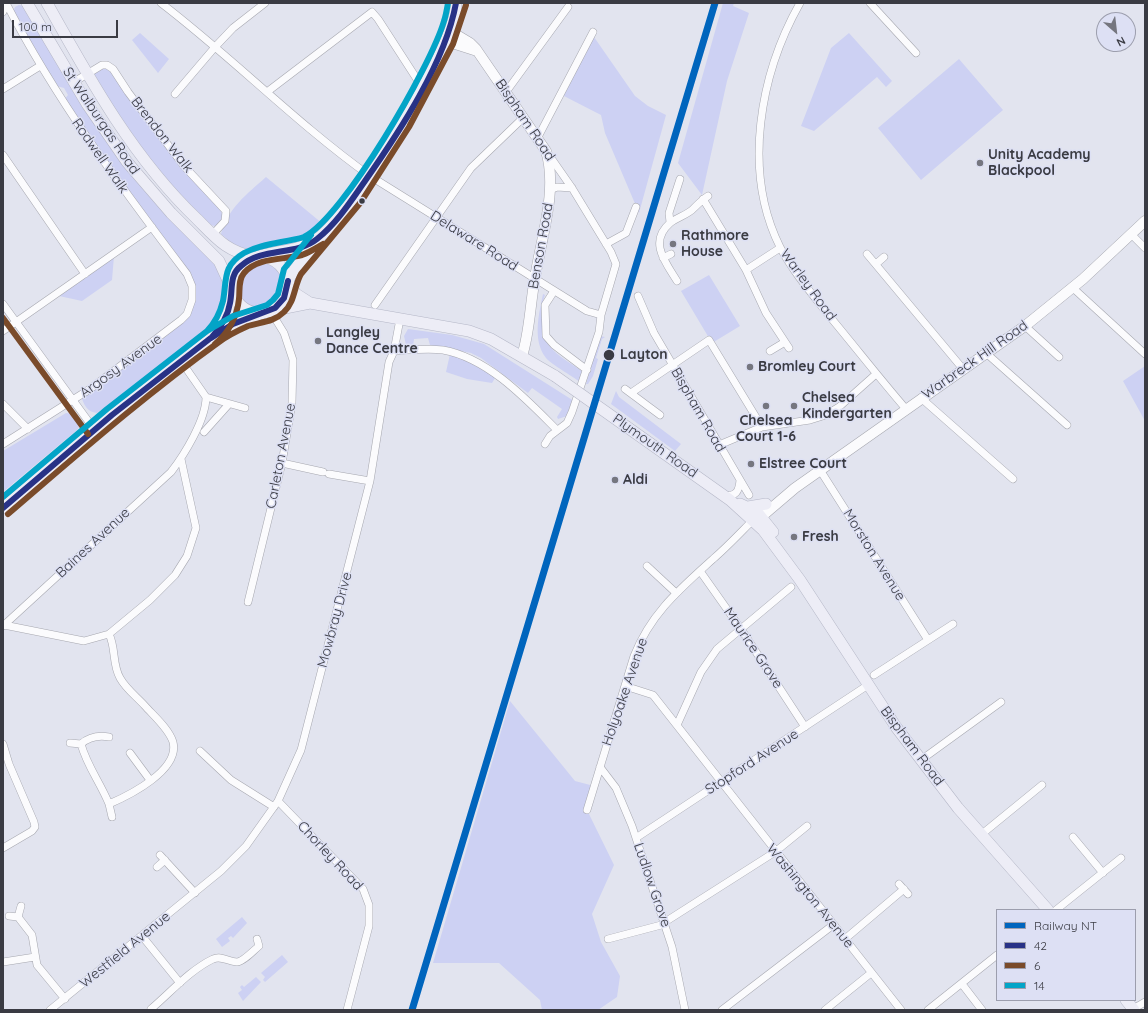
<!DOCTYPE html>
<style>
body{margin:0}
#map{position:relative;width:1148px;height:1013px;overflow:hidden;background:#e2e4ef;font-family:Quicksand,sans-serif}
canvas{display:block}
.frame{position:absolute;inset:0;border:4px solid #3a3b43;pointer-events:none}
.legend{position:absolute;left:996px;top:909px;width:140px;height:92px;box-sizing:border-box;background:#dde0f4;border:1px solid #9c9ead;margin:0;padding:5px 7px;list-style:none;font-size:12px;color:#3a3b43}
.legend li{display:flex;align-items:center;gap:8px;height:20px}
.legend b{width:20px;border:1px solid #9c9ead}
.north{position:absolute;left:1096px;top:12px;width:40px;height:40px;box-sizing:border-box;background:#dde0f4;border:1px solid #9c9ead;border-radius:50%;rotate:152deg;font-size:11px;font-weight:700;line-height:16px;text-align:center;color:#3a3b43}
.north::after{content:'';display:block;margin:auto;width:14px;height:18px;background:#75767f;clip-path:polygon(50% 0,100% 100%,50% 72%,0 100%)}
.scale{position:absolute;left:12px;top:20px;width:106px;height:18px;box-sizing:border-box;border:2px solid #3a3b43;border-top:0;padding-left:5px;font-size:12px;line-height:14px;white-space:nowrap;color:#3a3b43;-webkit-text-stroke:3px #dde0f4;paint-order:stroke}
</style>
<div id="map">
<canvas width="1148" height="1013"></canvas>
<div class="frame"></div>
<ul class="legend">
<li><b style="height:5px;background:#0065bd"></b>Railway NT</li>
<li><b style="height:5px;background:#283286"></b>42</li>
<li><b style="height:5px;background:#7a4b2a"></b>6</li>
<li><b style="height:5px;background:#03a4c7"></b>14</li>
</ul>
<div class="north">N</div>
<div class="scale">100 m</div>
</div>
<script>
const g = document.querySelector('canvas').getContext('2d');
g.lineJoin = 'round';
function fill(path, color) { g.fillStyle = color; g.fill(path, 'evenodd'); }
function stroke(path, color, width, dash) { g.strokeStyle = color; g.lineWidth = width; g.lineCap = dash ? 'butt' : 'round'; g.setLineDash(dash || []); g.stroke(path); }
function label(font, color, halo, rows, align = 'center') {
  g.font = font + ' Quicksand,sans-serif'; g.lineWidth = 3; g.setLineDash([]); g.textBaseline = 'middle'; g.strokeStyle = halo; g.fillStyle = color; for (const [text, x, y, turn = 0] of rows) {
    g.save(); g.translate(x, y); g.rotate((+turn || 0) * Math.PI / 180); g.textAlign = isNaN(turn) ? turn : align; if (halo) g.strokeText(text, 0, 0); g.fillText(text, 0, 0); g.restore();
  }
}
fill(new Path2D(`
 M723,3H734L733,6L749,13L727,81L702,195L678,163Z
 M19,5L28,7L101,125L216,258L229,285L224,303L209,327L155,371L97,413C87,412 84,405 81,396L189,311L190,278L64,100L68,95L64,88L53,85L12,15L15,7Z
 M140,33L169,59L158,73L132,40Z
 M849,33L892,81L886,87L877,77L814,131L801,126L831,48Z
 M594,37L635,96L648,106L666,115L639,213L605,133L601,115L562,95Z
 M959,59L1003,110L921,180L878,128Z
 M107,65L221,211L223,217L221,223L215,226L210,225L158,171L94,79L95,72Z
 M266,177L323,224L314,233L291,245L245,249L236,247L221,234C228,208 247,194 266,177Z
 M114,256L112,280L82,301L59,296Z
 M235 286a24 24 0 1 1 48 0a24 24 0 1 1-48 0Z
 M709,275L740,326L712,343L681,291Z
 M543,294L545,295C542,303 541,310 542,319C542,350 560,355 583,372L580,382C572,376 551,364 546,358C532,340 539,314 543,294Z
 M408,329L452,335L484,344L574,401L567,416L558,419L557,417L562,409L532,388L528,393L481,358L471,353L430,345L428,338L414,339L413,346L406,345L404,336Z
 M600,336L605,337L602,339L596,358L598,359L593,376L588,384H586Z
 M450,354L476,363L495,378L492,383L467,379L446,372Z
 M1145,366V421L1123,381Z
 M616,391L619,397L681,444L675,451L611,404Z
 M66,413L73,414L79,421V427L77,430L3,492V451Z
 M510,701L575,781L594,786L587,810L614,865L592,914L601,942L620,976L617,997L598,1010H542L540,1000L499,963H433Z
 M242,917L247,923L233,938L231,936L228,938L230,941L222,947L216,939Z
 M282,955L288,962L265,982L263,980L265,977L261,973Z
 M256,977L261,982L243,1001L238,993L242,990L240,987L242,985L244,987Z`), '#cdd1f3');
const minor = new Path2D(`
 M161,3C233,58 296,123 370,176L587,311L601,315
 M800,3C760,74 742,171 780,247C793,272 813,295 831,318C856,348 880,379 906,409
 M870,3L916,53
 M3,12L6,3
 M74,82L102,65H107L113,69L128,92L184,166L226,211L225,221L213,234
 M3,89L40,66
 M267,92L372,12L378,19L422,87
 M506,92L568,7
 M175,94L215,47L233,28L265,3
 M537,139L593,32
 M3,155L85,274
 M550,190L557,187L572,188
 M703,199L746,270L766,313L789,348
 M670,222L669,213L680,179
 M1131,234L1145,248
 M606,244L626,233L636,207
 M867,254L963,369
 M663,258L671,254
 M876,264L884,257
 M746,270L780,248
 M677,281C666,263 648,242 670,223C677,217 688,215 694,208C699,203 702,200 708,196
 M1073,288L1145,354
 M554,291L545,305L546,336L554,345L587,370
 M638,296L654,333L749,495
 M3,304L94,429
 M375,305L471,168L523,118
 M1025,326L1059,357
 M3,331L152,227
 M394,351C410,350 427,348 443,350C488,358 526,399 557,430
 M770,351L785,342
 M986,353L1067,425
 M625,389L660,415
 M631,393L709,340L762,427
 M206,397L245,408
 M921,398L1013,479
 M3,404L28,429
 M204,432L229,404
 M3,444L90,389L181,320L187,314L192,300V286L187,274C121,187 56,100 6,3
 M545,444L550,436L567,423L572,412L599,332L601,315L616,264L611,252L572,188L549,155
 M719,445L762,427L810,420L826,415L839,407L876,374
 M282,463L323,472
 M820,470L928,640
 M329,474L370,481
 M724,496C736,496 739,492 740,480
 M647,566L675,592
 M700,571L741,629L805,727
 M248,602L282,463L292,403L293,360L284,333L271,312
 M4,625L84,641L109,634L150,600L175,575L187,556L196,528L181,459
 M3,626L171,472C184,455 206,420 206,397L181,361
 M874,675L953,624
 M625,686L653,695L901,1010
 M677,725L701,672L717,649L791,587
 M109,737C98,735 89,737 81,744C87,766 100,782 109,804C130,795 180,770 173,742C169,729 154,716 145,706C137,697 126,689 120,678C112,664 116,648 109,634
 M70,743L81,744
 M3,744L9,764L34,822L35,827L32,831L3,848
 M200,751L231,780L274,807
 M130,753L150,780
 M921,760L1001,702
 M600,767L616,788L632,826L672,947L685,1010
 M278,801L363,889L369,905V926L347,1010
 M109,804L112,817
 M587,810L634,656C651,613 680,589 713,559C727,547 740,533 753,520
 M982,834L1042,785
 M1073,837L1103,873
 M636,838L868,685
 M160,855L195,893
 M157,867L165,860
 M899,884L908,894
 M1056,910L1121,858
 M9,916L18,917L32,935L37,965L65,999
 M18,917L21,906
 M665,922L775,852L807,826
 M142,936L180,983
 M608,939L665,924
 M845,939L904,889
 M3,962L35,957
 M962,984L982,1010
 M151,1009C171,992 190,970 213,959C222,955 228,962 237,962C243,962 254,950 259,946L257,939
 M1133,1009L1145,1002
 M50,1010L221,871L246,846L278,801L301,750L370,481L389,362L394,351L400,319
 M722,1010L833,925
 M825,1010L871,973
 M928,1010L997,955`);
const secondary = new Path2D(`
 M450,31L470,43L476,49L546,151C558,190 541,238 535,278C530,304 530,331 522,356
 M446,41L474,50
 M755,519L761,517L795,488L1025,326L1083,279L1145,221`);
const primary = new Path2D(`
 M27,3L87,104L127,162L171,213L219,261L231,287
 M47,3C90,80 133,158 197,219C217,239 226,251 254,257
 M232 285a28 28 0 1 1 56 0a28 28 0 1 1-56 0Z
 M256,257C276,250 298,252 317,239C350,217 459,42 456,3
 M288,281C295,265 308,255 317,240
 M288,282L296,294L310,303
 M275,310L310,303L469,331L491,339L555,376
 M216,334L228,310L231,289
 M627,427L730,500L763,530L800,580L896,727L958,808L1048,910
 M740,504L757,512L773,532
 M748,507L766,504
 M3,508C53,464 104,421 156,380C190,354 222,325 264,313
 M1126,1000L1134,1010`);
stroke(minor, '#a6a7af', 8);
stroke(secondary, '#a6a7af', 11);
stroke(primary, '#b5b7c7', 12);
stroke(minor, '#fbfbfd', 7);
stroke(secondary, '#fbfbfd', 10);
stroke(primary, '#ededf6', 11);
const primaryBridge = new Path2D(`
 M555,376L627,427`);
stroke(primaryBridge, '#b5b7c7', 12, []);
stroke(primaryBridge, '#ededf6', 11);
stroke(new Path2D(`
 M211,338L233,324L275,308L284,298L288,281
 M3,508L112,415L212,337C221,327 228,316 230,303C233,289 229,275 241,266C262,247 296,256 317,239C337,223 351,201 365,181C400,131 445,63 456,3`), '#283286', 6);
stroke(new Path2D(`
 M3,318L88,434
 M215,344C228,333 237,317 239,299C240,290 238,280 244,273C257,257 284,260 302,255C310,252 316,248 323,244
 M8,514C77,455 145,395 219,342C227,336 239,330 248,326C261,322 274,322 284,312C295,302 294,286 301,274L361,202L409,127L453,44L466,5`), '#7a4b2a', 6);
stroke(new Path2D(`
 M207,331L233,316L267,305L273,300L278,294L284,269L311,235
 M3,497L107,409L207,331C215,323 220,313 223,301C227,280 222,266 244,253C262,243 284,243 304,237C344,217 431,66 444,21C446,15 447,9 448,3`), '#03a4c7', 6);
stroke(new Path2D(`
 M412,1010L715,3`), '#0065bd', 7);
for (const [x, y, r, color] of [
 [980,163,4,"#75767f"],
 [362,201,3.5,"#3a3b43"],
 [673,244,4,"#75767f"],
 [318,341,4,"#75767f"],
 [609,355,6,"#3a3b43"],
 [750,367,4,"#75767f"],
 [766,406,4,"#75767f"],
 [794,406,4,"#75767f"],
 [751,464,4,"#75767f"],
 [615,480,4,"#75767f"],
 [794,537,4,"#75767f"]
]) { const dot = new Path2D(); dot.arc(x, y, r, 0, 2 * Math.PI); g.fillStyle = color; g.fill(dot); stroke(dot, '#dde0f4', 1.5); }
label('14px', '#3a3b43', '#dde0f4', [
 ["Bispham Road",525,120,56],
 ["St Walburgas Road",101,121,56],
 ["Brendon Walk",162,135,52],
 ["Rodwell Walk",100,156,55],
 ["Delaware Road",474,241,32],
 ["Benson Road",541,246,-80],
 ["Warley Road",808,285,54],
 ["Warbreck Hill Road",975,360,-35],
 ["Argosy Avenue",121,366,-36],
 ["Bispham Road",698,410,60],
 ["Plymouth Road",655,446,35],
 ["Carleton Avenue",281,456,-79],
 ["Baines Avenue",93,543,-43],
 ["Morston Avenue",874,555,58],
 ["Mowbray Drive",335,620,-75],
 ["Maurice Grove",753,648,56],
 ["Holyoake Avenue",625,692,-71],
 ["Bispham Road",912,746,53],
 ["Stopford Avenue",752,762,-33],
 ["Chorley Road",330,856,47],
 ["Ludlow Grove",652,885,71],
 ["Washington Avenue",810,896,51],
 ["Westfield Avenue",125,950,-39]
]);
label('bold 14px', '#3a3b43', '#dde0f4', [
 ["Unity Academy",988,155],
 ["Blackpool",988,171],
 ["Rathmore",681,236],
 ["House",681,252],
 ["Langley",326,333],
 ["Dance Centre",326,349],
 ["Bromley Court",758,367],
 ["Chelsea",802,398],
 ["Kindergarten",802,414],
 ["Chelsea",766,421,"center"],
 ["Court 1-6",766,437,"center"],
 ["Elstree Court",759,464],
 ["Aldi",623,480],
 ["Fresh",802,537]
], 'left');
label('bold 14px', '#3a3b43', '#dde0f4', [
 ["Layton",620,355]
], 'left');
</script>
